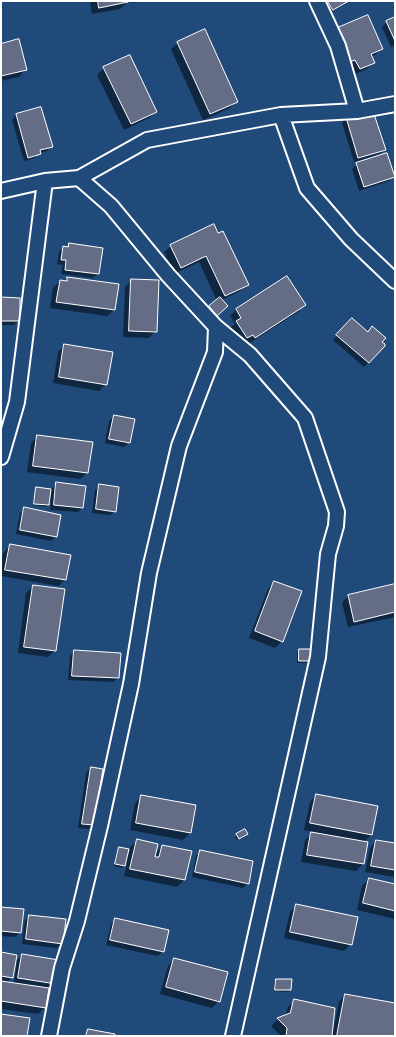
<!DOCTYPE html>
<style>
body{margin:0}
#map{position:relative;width:396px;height:1037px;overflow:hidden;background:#1f4a7a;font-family:"Gochi Hand",sans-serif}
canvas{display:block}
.frame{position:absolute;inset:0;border:2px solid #fff;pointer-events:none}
</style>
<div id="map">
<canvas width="396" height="1037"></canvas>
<div class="frame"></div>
</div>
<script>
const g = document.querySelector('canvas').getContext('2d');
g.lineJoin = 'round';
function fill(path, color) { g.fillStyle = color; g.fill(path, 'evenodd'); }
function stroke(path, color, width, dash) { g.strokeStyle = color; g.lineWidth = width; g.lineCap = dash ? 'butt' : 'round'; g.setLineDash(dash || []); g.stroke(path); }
fill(new Path2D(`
 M90,1H126L127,2L120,9L92,14Z
 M131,1H148L131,3Z
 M321,1H351L328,14Z
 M395,19V45L391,47L382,27L387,22Z
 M329,37L381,49L375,55L371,57L373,63L367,69L353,75Z
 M178,43L237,101L230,108L203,120L171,49Z
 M1,45L25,70L19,77L1,81Z
 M104,68L155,112L149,118L124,130L97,75Z
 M40,108L51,146L47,151L39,153L35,158L24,161L12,120L16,115Z
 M354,116L384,149L380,154L354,162L342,123L346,118Z
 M357,164L393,177L389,181L359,191L352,169Z
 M213,226L247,285L240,291L222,300L227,306L215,317L208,309L217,301L199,262L174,274L164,252L171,246Z
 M69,245L98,273L93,278L61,274L63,265L57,264L59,252L63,248H66Z
 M67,278L114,310L107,316L50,308L53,288L60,281L64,282Z
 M132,280L155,331L149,338L123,337L125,287Z
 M1,299L18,321L14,325H1Z
 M304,305L298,312L248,344L246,341L240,344L230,328L235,324L230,316L236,310Z
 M348,324L384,345L364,367L333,340Z
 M65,345L106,384L99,391L53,383L58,352Z
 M114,416L129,442L124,447L105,443L109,421Z
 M38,436L87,473L80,479L27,472L31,443Z
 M57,484L82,508L78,512L50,510L51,502L46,507L33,505L35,491L37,489L52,490V488Z
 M100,486L115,511L110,515L92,513L95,490Z
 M25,509L56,536L51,541L16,534L20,513Z
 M10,546L65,579L59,586L1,576V564L3,553Z
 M274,582L282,641L275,648L249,638L268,589Z
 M395,585V617L348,627L342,603L348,596Z
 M33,586L55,650L48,657L18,653L26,593Z
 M299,650L309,661L307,663H297V652Z
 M74,652L118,678L113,682L68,680L70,656Z
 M91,768L101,770L93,825L88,829L78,828L86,773Z
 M316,795L371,835L363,843H367L363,864L356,871L301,862L305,840L313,832L304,830L310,802Z
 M142,796L195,806L190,833L183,840L130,830L135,803Z
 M247,834L237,840L235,837L237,835Z
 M137,841L155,854L162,846L190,852L184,880L177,887L124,876L127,863L122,868L114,866L117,851L119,849L130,851V847Z
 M376,841L395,844V877L365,872L370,848Z
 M200,852L248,883L243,888L192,877L196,856Z
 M369,879L395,885V919L357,910L362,886Z
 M296,906L351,944L344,951L284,938L290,912Z
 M1,908L20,933L15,937L1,936Z
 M30,916L62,943L57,948L22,944L25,920Z
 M115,920L163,951L158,956L106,945L111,924Z
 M1,953L12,977L6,983L14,984L17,960L22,955L54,984L50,988H48L45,1007L38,1014L1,1009Z
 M174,959L219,1001L212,1008L160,994L168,966Z
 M276,980L290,990L288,992L274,991V982Z
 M345,995L395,1036H281L271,1026L278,1019L285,1016L288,1007L295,1000L330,1034L332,1035L339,1002Z`), '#0007');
const building = new Path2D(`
 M98,1H128V2L99,8Z
 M328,1H349L333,10Z
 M368,15L383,49L371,54L375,63L360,69L355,60L350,62L335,29Z
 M395,17V41L386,21Z
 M205,29L238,102L210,114L177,42Z
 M19,39L27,70L1,76V44Z
 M130,55L157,112L131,124L103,67Z
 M41,107L53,147L40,150L41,154L28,158L16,114Z
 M373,111L386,150L358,158L346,117Z
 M387,153L395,177L364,187L356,163Z
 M214,224L218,233L223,231L249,285L225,296L206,256L181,268L170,245Z
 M69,243L103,248L99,274L65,270L66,260H61L63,246L68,247Z
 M287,276L306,305L255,338L253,335L247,338L236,321L241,318L236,309Z
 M67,277L119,284L115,310L56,302L60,280L67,281Z
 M131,279L159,280L157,332L129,331Z
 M1,297L20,298V321H1Z
 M220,297L228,306L217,316L209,306Z
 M352,318L368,332L372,326L386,338L382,342L385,344V346L369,363L336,335Z
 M64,344L113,352L107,385L59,377Z
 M114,415L135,419L130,443L109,439Z
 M37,435L93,442L88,473L33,466Z
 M56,482L86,486L83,508L54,505Z
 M99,484L119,487L116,512L96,509Z
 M36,487L51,489L49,505L34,504Z
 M24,507L61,515L57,537L20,530Z
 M10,544L71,555L66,580L5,570Z
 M274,581L302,591L283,642L255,631Z
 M395,584V612L354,622L348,595Z
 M33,585L65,589L56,651L24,647Z
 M299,649H311V661H299Z
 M74,650L121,653L119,678L72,676Z
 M91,767L103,769L94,825L82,824Z
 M316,794L378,806L372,835L310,823Z
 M141,795L196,805L191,833L136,823Z
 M245,829L248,834L239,839L236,834Z
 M311,832L368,842L364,864L307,855Z
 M137,839L158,844L155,857H159L162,845L192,851L185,880L130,869Z
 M376,840L395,843V870L371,866Z
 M119,847L129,849L125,866L115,864Z
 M200,850L253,861L249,884L195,872Z
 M369,878L395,884V911L363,903Z
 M296,904L358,917L352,945L290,932Z
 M1,907L24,909L21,933L1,931Z
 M29,915L66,919L63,944L26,939Z
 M115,918L169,930L164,952L110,940Z
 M1,952L17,955L13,978L1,976Z
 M22,954L59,960L56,984L18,978Z
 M174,958L228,972L220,1002L166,987Z
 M276,979H292L291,990H275Z
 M1,981L49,988L46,1008L1,1001Z
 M345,994L395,1003V1036H337Z
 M294,999L335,1008L332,1036H286L287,1028L277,1018L290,1013Z
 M1,1014L30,1018L27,1036H1Z
 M88,1029L115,1034V1036H86Z`);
fill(building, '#646d85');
stroke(building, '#fff', 1);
const minor = new Path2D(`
 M317,1L338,46L357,111
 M281,115L307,188L351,239L395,281
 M79,178L111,206L168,275L216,327L250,355L305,418L337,512L336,526L328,554L318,657L233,1036
 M1,191L45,181L79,178L147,140L281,115L357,111L395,104
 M1,457L17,402L45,181
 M49,1036L62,968L77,921L100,826L131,684L149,573L179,446L215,352L216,327`);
stroke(minor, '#fff', 18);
stroke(minor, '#1f4a7a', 14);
</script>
